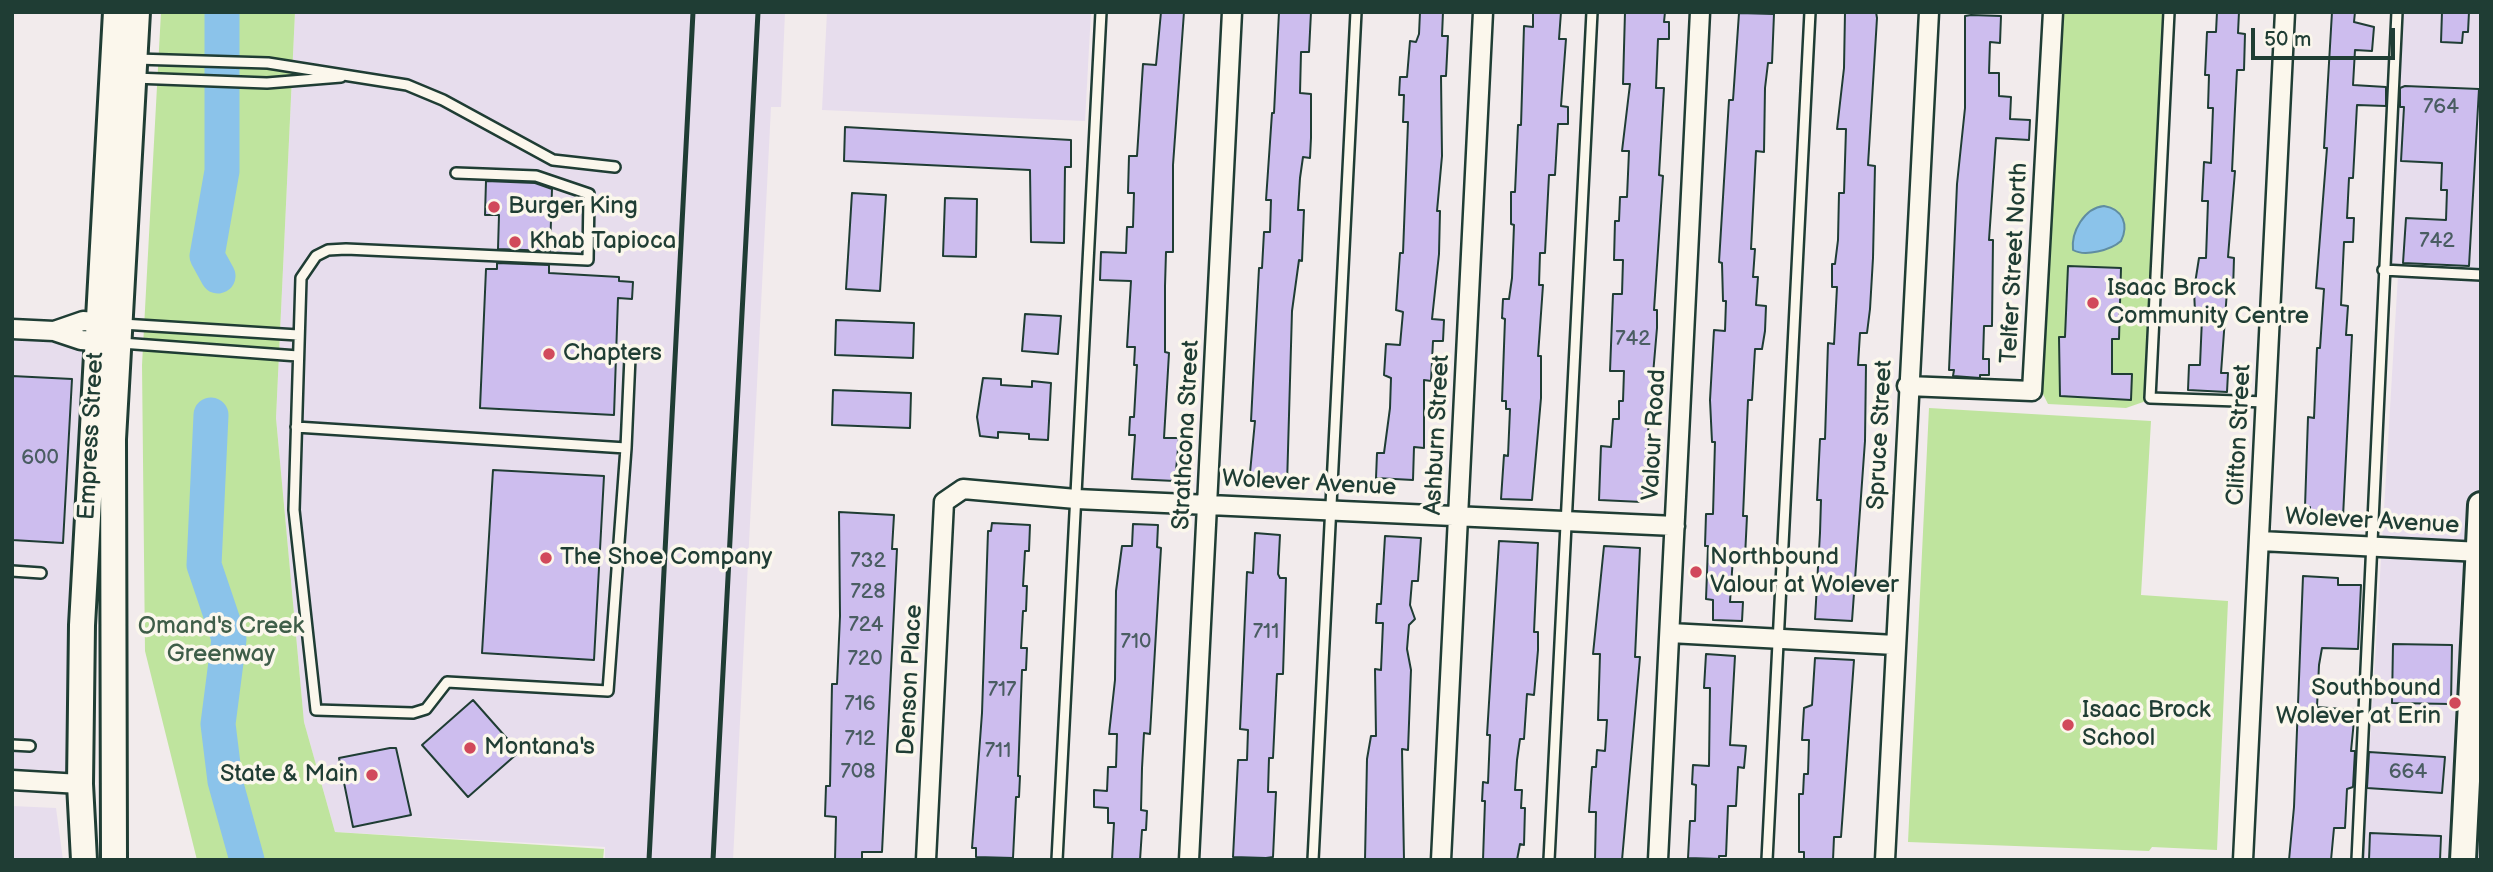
<!DOCTYPE html>
<style>
body{margin:0}
#map{position:relative;width:2493px;height:872px;overflow:hidden;background:#f2ebec;font-family:"Balsamiq Sans",sans-serif}
canvas{display:block}
.frame{position:absolute;inset:0;border:14px solid #1f3d34;pointer-events:none}
.scale{position:absolute;left:2251px;top:28px;width:144px;height:32px;box-sizing:border-box;border:4px solid #1f3d34;border-top:0;padding-left:9px;font-size:21px;line-height:24px;white-space:nowrap;color:#1f3d34;-webkit-text-stroke:5px #fbf7ec;paint-order:stroke}
</style>
<div id="map">
<canvas width="2493" height="872"></canvas>
<div class="frame"></div>
<div class="scale">50 m</div>
</div>
<script>
const g = document.querySelector('canvas').getContext('2d');
g.lineJoin = 'round';
function fill(path, color) { g.fillStyle = color; g.fill(path, 'evenodd'); }
function stroke(path, color, width, dash) { g.strokeStyle = color; g.lineWidth = width; g.lineCap = dash ? 'butt' : 'round'; g.setLineDash(dash || []); g.stroke(path); }
function label(font, color, halo, rows, align = 'center') {
  g.font = font + ' "Balsamiq Sans",sans-serif'; g.lineWidth = 7; g.setLineDash([]); g.textBaseline = 'middle'; g.strokeStyle = halo; g.fillStyle = color; for (const [text, x, y, turn = 0] of rows) {
    g.save(); g.translate(x, y); g.rotate((+turn || 0) * Math.PI / 180); g.textAlign = isNaN(turn) ? turn : align; if (halo) g.strokeText(text, 0, 0); g.fillText(text, 0, 0); g.restore();
  }
}
fill(new Path2D(`
 M295,12H785L781,107H771L733,860H605V847L335,832L304,722L276,418Z
 M827,12H1091L1085,121L822,110Z
 M2402,12H2481V860H2363L2398,275L2388,274Z
 M12,329L98,333L80,784L12,780Z
 M12,806L56,808L63,860H12Z`), '#e7dded');
fill(new Path2D(`
 M161,12H295L276,418L304,722L335,832L604,849L603,860H197L145,651L142,365Z
 M2062,12H2163L2146,401L2126,408L2048,404L2042,392Z
 M1929,408L2151,421L2141,595L2228,601L2217,850L2152,847L2149,851L1908,842Z`), '#bfe49e');
const water = new Path2D(`
 M2104,206C2123,209 2129,225 2121,241C2111,250 2085,257 2073,250C2071,232 2084,208 2104,206Z`);
fill(water, '#8bc3ea');
stroke(water, '#608da1', 2);
stroke(new Path2D(`
 M218,276L207,256L222,171V12
 M211,415L204,565L229,639L218,724L225,781L247,860`), '#8bc3ea', 35);
const building = new Path2D(`
 M1161,12H1184L1173,165V252H1166L1165,286V352L1169,353L1164,438H1179L1175,481L1132,479L1135,435H1129L1130,417H1134L1137,365H1134L1135,347H1127L1131,281L1100,280L1101,252L1126,253L1127,227H1133L1134,193H1128L1129,156H1137L1143,64L1156,65Z
 M1279,12H1311L1309,52H1301L1300,93L1311,94V138L1310,158L1303,157L1300,178L1298,210H1304L1302,261L1299,260L1292,311L1287,485L1249,483L1255,421H1251L1259,268H1262L1264,232H1270L1271,200H1266L1272,113H1274Z
 M1420,12H1443L1442,36H1448L1446,76H1441L1442,156L1437,211H1440L1439,254L1432,319L1444,320L1443,341H1433L1431,381L1424,380V448L1414,447L1413,480L1376,478L1377,453H1384L1390,408L1391,378L1384,375L1386,344L1400,345L1403,312L1396,310L1400,253H1403L1408,122H1403L1404,95H1399L1400,77H1407L1410,41L1416,42L1419,34Z
 M1533,12H1561L1559,39H1566L1561,106L1568,107V124H1558L1555,175H1549L1545,253H1540L1539,285H1543L1538,356H1541V398L1532,500L1501,499L1504,455L1508,456L1510,409H1506V401H1502L1505,319L1502,318L1503,299H1509L1512,278L1514,225L1511,224V192H1515L1518,125H1521L1524,26L1533,27Z
 M1625,12H1665L1664,22H1669V39H1658L1656,88H1664L1659,175L1663,176L1654,310H1657V328L1642,502L1599,500L1601,446L1611,447L1613,419H1619V401H1623L1624,371H1610L1613,294H1622L1623,260H1614L1615,221H1619L1620,197H1627L1629,151H1622L1630,84H1623Z
 M1845,12H1876L1877,18L1868,165L1875,166L1873,258L1870,309L1867,333H1860L1858,365H1866L1865,441L1852,621L1815,619L1820,533L1821,500H1817L1820,439H1825L1828,343L1834,344L1837,287H1832V264H1835L1838,240L1839,193H1844L1846,129H1837L1844,68Z
 M2217,12H2239L2238,33L2245,34L2244,70H2237L2235,109L2232,171H2235L2228,257L2234,258L2233,291H2227L2221,373H2228L2227,392L2188,390L2189,365H2200L2202,318V312H2195L2194,290L2199,258H2206L2208,201H2202L2204,162L2211,163L2213,108H2208L2209,75H2205L2206,54L2207,32H2216Z
 M2332,12H2355L2354,22L2374,27L2372,51L2355,50L2353,85L2386,87V106L2357,105L2353,178H2349L2347,218H2354L2353,242H2344L2341,305L2348,306L2346,335H2352L2343,517L2310,515V507H2305L2308,417L2314,418L2317,348H2320L2324,289L2316,288L2327,148H2324Z
 M2442,12H2469L2468,32H2463L2462,43L2441,42Z
 M1739,13L1774,14L1772,63H1768L1765,88L1764,152L1756,151L1751,249H1755L1753,277H1758L1756,305L1766,306L1765,331L1762,349H1755L1752,400H1748L1743,516H1747L1745,557H1733L1730,602H1743L1742,621L1713,620V600L1706,599L1708,546H1705L1706,514H1713L1715,442H1712L1710,400L1714,330L1725,331L1726,301H1723L1722,263L1719,262L1729,100H1733Z
 M1971,15L2001,16L2000,43L1990,42L1989,73H1999V96L2011,97L2010,119L2030,120L2029,140L1996,138L1989,240H1993L1992,326H1984L1983,359H1989V375H1980V378L1953,376L1954,370H1949L1957,184L1965,108V16Z
 M2405,86L2479,89L2469,266L2403,263L2406,218L2446,220L2447,190H2441L2442,163L2401,161L2404,107H2400V88Z
 M845,127L1071,140V167H1065L1064,243L1031,242L1030,170L844,161Z
 M486,181L535,183L552,189L550,251L498,249L499,215H485Z
 M852,193L886,195L880,291L846,289Z
 M945,198L977,199L976,257L943,256Z
 M497,263L549,265V273L619,277V281L633,282L632,299L618,298L614,415L480,408L486,269H497Z
 M2068,266L2121,268L2119,339H2112V374H2132L2131,400L2060,396L2059,337H2065Z
 M1025,314L1061,316L1058,354L1022,351Z
 M836,320L914,323L913,358L835,355Z
 M12,376L72,379L63,543L12,540Z
 M983,378L1001,379V385L1032,387V381L1051,383L1048,440L1029,439V434L998,432V438L980,436L977,417Z
 M833,390L911,393L910,428L832,425Z
 M493,470L604,476L594,660L482,653Z
 M839,512L894,515L892,549H897L882,852H862V860H835L836,817L825,816L826,786H830L832,684H837L840,616Z
 M992,523L1030,525L1029,551H1025L1023,586H1027L1026,611H1023L1021,648H1027L1026,670H1022L1018,776H1020L1019,797H1016L1013,858L976,857V848H972L982,713L988,531H991Z
 M1133,524L1158,525L1157,547L1161,548L1150,734L1144,733L1142,768L1141,810L1147,811L1146,830H1142L1140,860H1112L1114,823H1108V808L1094,807V790L1107,791L1108,767H1116L1117,734H1109L1115,680L1116,591L1122,546H1132Z
 M1255,533L1280,535L1278,574L1280,578H1286L1283,674H1277L1273,758H1269L1268,792H1276L1273,857L1266,858L1233,857L1238,760H1247L1248,730L1240,729L1247,572L1253,573Z
 M1385,536L1421,538L1418,581H1412L1410,605L1415,619L1409,625L1407,649L1411,670L1408,750L1402,749L1404,860H1365L1367,759L1371,736H1376L1375,669L1381,670L1383,623H1376L1377,604H1381Z
 M1499,541L1538,543L1534,632H1538V650L1534,695L1527,694L1524,739H1520L1517,760L1515,790H1522L1521,808H1525L1524,845L1520,844L1517,860H1483L1485,801H1482L1483,782L1488,783L1490,735H1487Z
 M1604,546L1640,548L1635,657H1640L1622,860H1595L1596,812H1589L1592,767H1596L1597,750L1605,751L1607,720H1598L1600,654H1593Z
 M2303,576L2338,578V585H2361L2358,649L2322,648L2319,665L2317,707L2355,710L2351,751H2355L2353,787L2347,789L2345,828H2334L2331,860H2289L2294,807Z
 M2393,644L2452,645L2451,704L2392,703Z
 M1706,654L1735,656L1730,745L1746,746L1744,768L1738,767L1736,806H1728L1726,856H1719V859L1688,858L1690,821H1695L1696,785L1692,784L1693,765L1709,766L1710,688H1704Z
 M1815,658L1854,660L1841,837H1834L1833,860H1804V852H1799V794H1803L1804,774H1808L1809,740H1802L1804,708L1812,705Z
 M473,700L519,752L468,797L422,745Z
 M390,748H396L411,815L353,827L339,758Z
 M2369,752L2445,757L2442,793L2367,788Z
 M2370,833L2441,836L2440,860H2369Z`);
fill(building, '#cdbdee');
stroke(building, '#1f3d34', 2);
const service = new Path2D(`
 M2169,12L2150,398L2266,402
 M136,59L268,63L407,85L443,100L553,160L615,167
 M134,78L267,83L341,77
 M456,173L536,176L589,194L588,260L346,249L328,250L316,256L301,278L294,510L316,710L413,713L426,709L447,682L608,691L626,448
 M2383,270L2481,275
 M122,324L298,335
 M121,343L298,356
 M296,427L626,448L630,357
 M12,571L41,573
 M12,745L30,746
 M1057,860L1101,12
 M1313,860L1356,12
 M1549,860L1592,12
 M1767,860L1810,12
 M2357,860L2397,12`);
const minor = new Path2D(`
 M12,329L54,331L81,340L109,342
 M54,331L83,321L108,323
 M1907,386L2032,391L2053,12
 M2260,541L2481,552
 M1670,633L1895,645
 M12,780L80,784
 M926,860L944,502L963,489L1076,499L1675,526
 M1189,860L1232,12
 M1441,860L1483,12
 M1658,860L1700,12
 M1885,860L1929,12
 M2243,860L2285,12`);
const secondary = new Path2D(`
 M84,860L80,784L82,625L116,12
 M114,860L113,439L137,12
 M2463,860L2481,505`);
stroke(service, '#1f3d34', 14);
stroke(minor, '#1f3d34', 23);
stroke(secondary, '#1f3d34', 30);
stroke(service, '#fbf7ec', 9);
stroke(minor, '#fbf7ec', 18);
stroke(secondary, '#fbf7ec', 24);
stroke(new Path2D(`
 M649,860L693,12
 M713,860L758,12`), '#1f3d34', 5);
for (const [x, y, r, color] of [
 [494,207,7,"#d1495b"],
 [515,242,7,"#d1495b"],
 [2093,303,7,"#d1495b"],
 [549,354,7,"#d1495b"],
 [546,558,7,"#d1495b"],
 [1696,572,7,"#d1495b"],
 [2455,703,7,"#d1495b"],
 [2068,725,7,"#d1495b"],
 [470,748,7,"#d1495b"],
 [372,775,7,"#d1495b"]
]) { const dot = new Path2D(); dot.arc(x, y, r, 0, 2 * Math.PI); g.fillStyle = color; g.fill(dot); stroke(dot, '#fbf7ec', 2.5); }
label('21px', '#4a5d62', null, [
 ["764",2441,108],
 ["742",2437,242],
 ["742",1633,340],
 ["600",40,459],
 ["732",868,562],
 ["728",868,593],
 ["724",866,626],
 ["711",1266,633],
 ["710",1136,643],
 ["720",865,660],
 ["717",1002,691],
 ["716",860,705],
 ["712",860,740],
 ["711",998,752],
 ["708",858,773],
 ["664",2408,773]
]);
label('24px', '#1f3d34', '#fbf7ec', [
 ["Burger King",508,207],
 ["Khab Tapioca",529,242],
 ["Isaac Brock",2107,289],
 ["Community Centre",2107,317],
 ["Chapters",563,354],
 ["The Shoe Company",560,558],
 ["Northbound",1710,558],
 ["Valour at Wolever",1710,586],
 ["Southbound",2441,689,"right"],
 ["Wolever at Erin",2441,717,"right"],
 ["Isaac Brock",2082,711],
 ["School",2082,739],
 ["Montana's",484,748],
 ["State & Main",358,775,"right"]
], 'left');
label('24px', '#1f3d34', '#fbf7ec', [
 ["Telfer Street North",2015,263,-87],
 ["Strathcona Street",1187,435,-87],
 ["Ashburn Street",1438,435,-87],
 ["Valour Road",1655,435,-87],
 ["Spruce Street",1881,435,-87],
 ["Clifton Street",2240,435,-87],
 ["Empress Street",92,436,-87],
 ["Wolever Avenue",1309,484,3],
 ["Wolever Avenue",2372,522,3],
 ["Denson Place",911,680,-87]
]);
label('24px', '#3f5e49', '#fbf7ec', [
 ["Omand's Creek",221,627],
 ["Greenway",221,655]
]);
</script>
